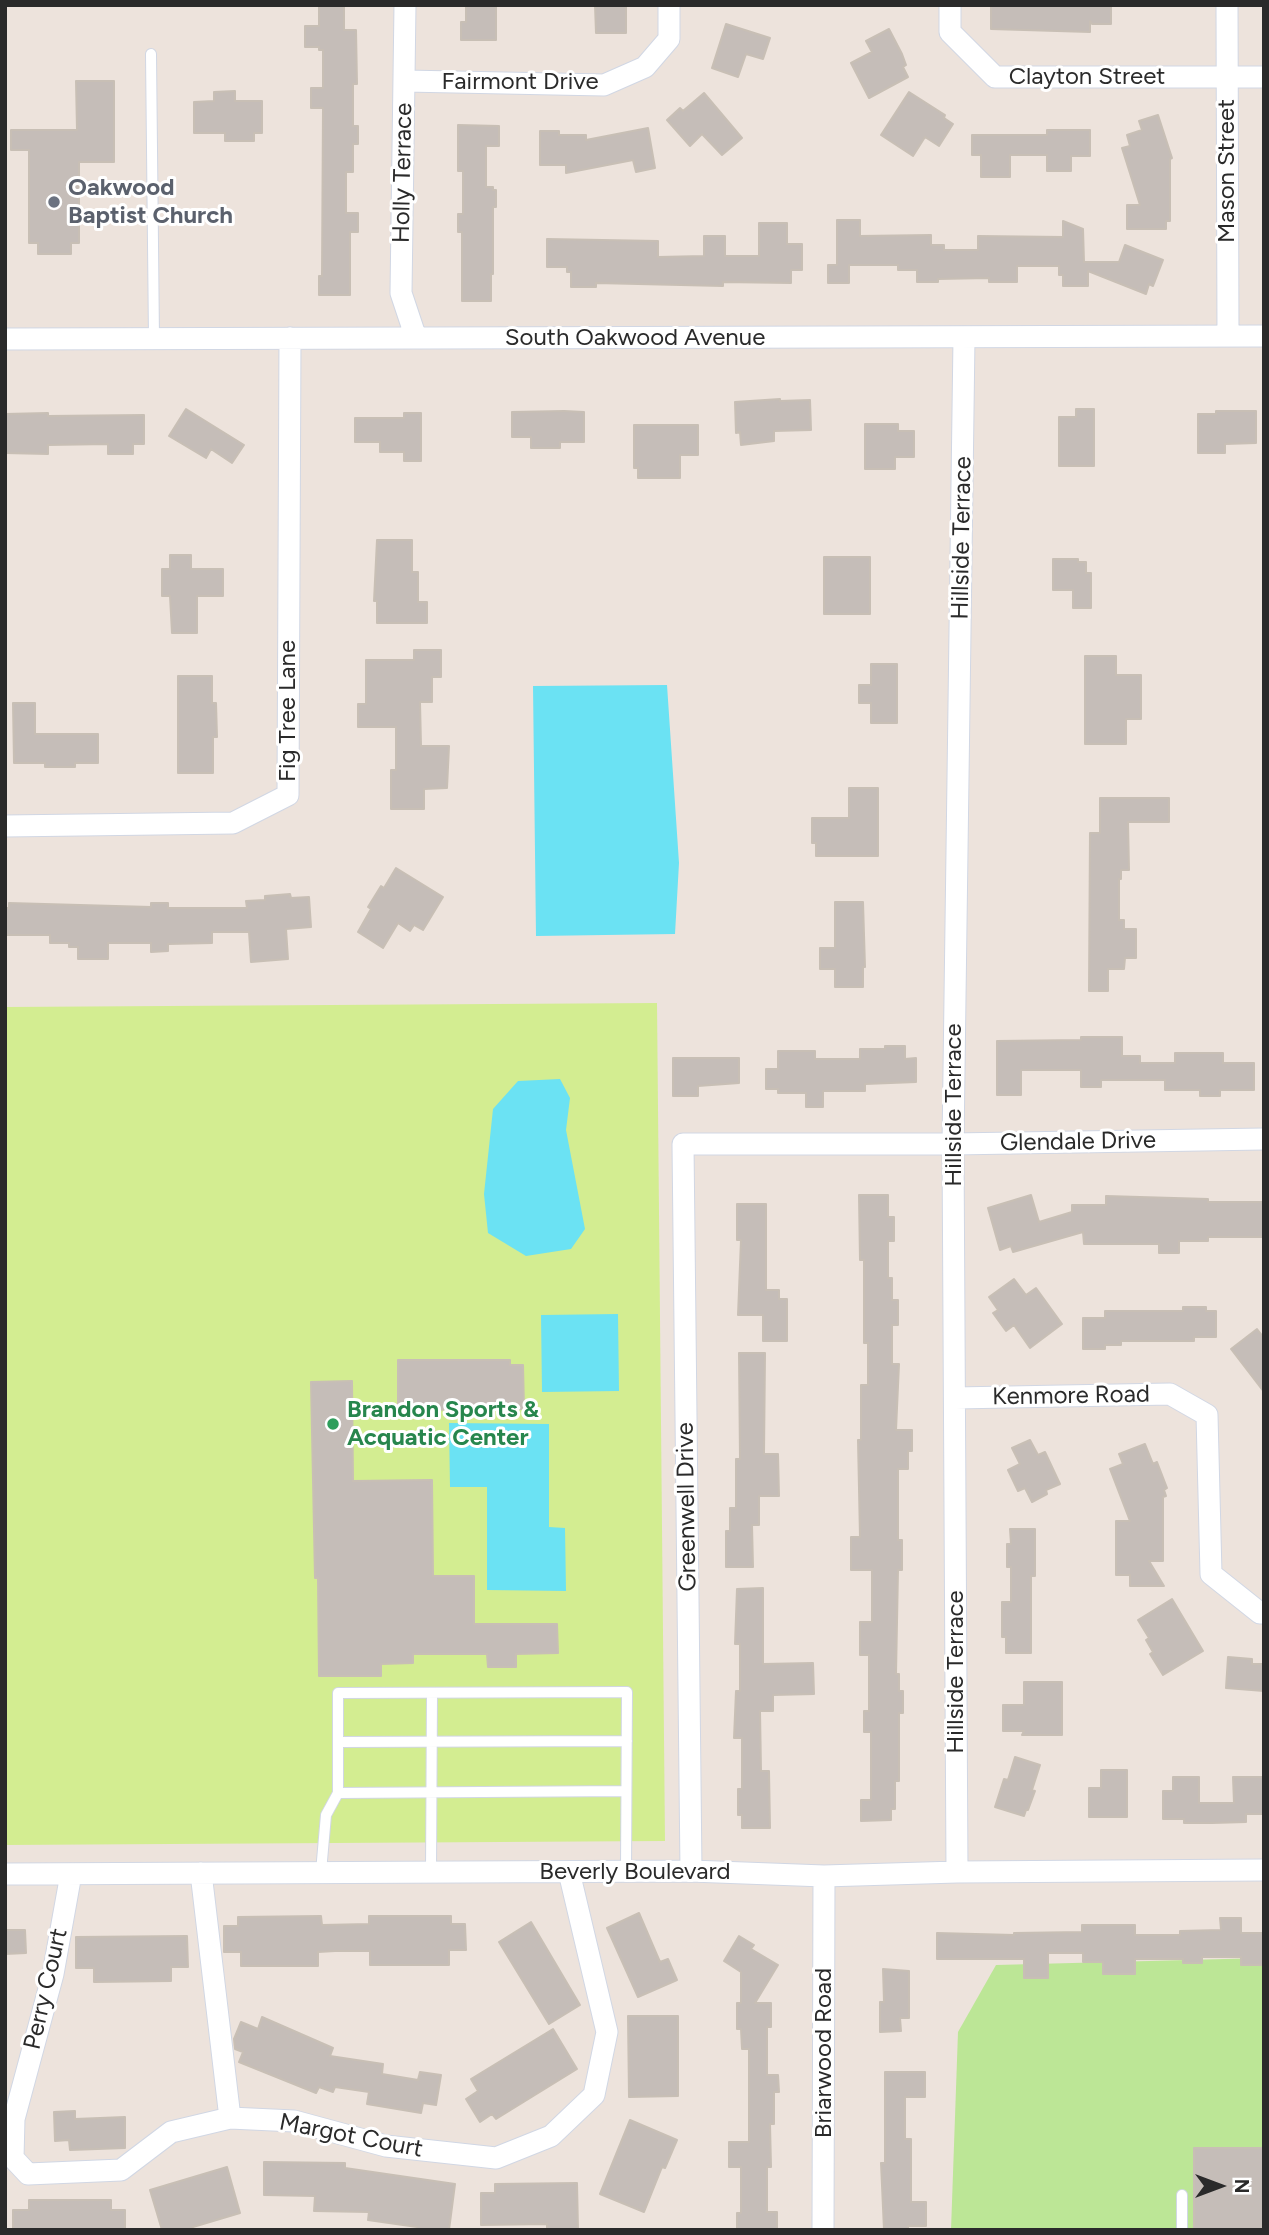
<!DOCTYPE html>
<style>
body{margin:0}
#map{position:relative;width:1269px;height:2235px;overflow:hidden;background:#ede3dc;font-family:Figtree,sans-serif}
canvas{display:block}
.frame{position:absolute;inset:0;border:7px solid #2a2a2a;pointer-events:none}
.north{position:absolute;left:1185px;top:2151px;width:70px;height:70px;-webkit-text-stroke:5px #fff;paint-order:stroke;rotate:90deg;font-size:19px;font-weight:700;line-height:28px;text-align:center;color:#2a2a2a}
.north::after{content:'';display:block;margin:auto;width:24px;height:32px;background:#2a2a2a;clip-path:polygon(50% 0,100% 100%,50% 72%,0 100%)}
</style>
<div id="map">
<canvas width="1269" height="2235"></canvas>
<div class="frame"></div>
<div class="north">N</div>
</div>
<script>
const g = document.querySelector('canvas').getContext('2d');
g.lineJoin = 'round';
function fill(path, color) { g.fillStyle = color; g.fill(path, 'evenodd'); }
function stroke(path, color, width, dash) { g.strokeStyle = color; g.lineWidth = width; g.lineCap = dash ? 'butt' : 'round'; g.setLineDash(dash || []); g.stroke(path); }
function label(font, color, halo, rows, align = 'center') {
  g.font = font + ' Figtree,sans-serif'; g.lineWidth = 6; g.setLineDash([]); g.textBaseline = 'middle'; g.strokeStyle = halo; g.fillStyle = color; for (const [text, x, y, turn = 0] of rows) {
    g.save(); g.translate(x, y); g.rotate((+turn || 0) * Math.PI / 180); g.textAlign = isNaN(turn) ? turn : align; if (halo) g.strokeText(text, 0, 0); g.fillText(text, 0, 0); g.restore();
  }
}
fill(new Path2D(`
 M1264,1958V2230H951L958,2032L996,1965Z`), '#bce696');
fill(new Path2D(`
 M657,1003L665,1841L5,1845V1007Z`), '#d3ed91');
fill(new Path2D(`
 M667,685L679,863L675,934L536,936L533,686Z
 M560,1079L570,1098L566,1130L585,1229L571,1249L526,1256L488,1233L484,1194L493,1109L518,1081Z
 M618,1314L619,1391L542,1392L541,1315Z
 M449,1423L549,1424V1527L565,1528L566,1591L487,1590V1487H450Z`), '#6be2f3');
const building = new Path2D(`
 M319,5H344V30H356L357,84H353V126H358V144H353V172H346V213H358V232H350V295H319V276H322L323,108H311V88H323V50H319V47H305V26H319Z
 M466,5H496V40H461V22H466Z
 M595,5H626V33H596Z
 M991,5H1111V24H1092L1090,21V32L991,29Z
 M726,24L770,38L763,59L746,54L738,77L712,68Z
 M889,29L902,54L906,65L903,67L908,77L869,98L851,63L872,52L866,41Z
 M76,81H114V162H79V243H71V254H38V243H29V150H11V130H77Z
 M235,91V101H262V133H254V141H225V133H194V102L214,101V92Z
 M909,92L945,115L944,118L953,124L939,146L925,137L913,156L881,135Z
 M704,93L742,138L722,155L702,134L690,146L667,120L680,108L683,111Z
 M1158,115L1172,158L1170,159V221H1166V229H1127V205H1140L1122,148L1130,146L1127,135L1142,130L1139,121Z
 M458,125L499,126V146H486V187H493V190H496V207H493V274H491V301H462V232H458V214H463V171H458Z
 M648,128L655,168L636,172L633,160L566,173V165H540V131H559V135H586V140Z
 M1047,130H1090V156H1071V171H1047V155H1010V177H981V155H972V135H1047Z
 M837,220H860V236L931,235V245H944V250H978V236L1063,237V221L1083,229L1084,262H1119L1125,245L1163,260L1153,286L1149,284L1146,294L1088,271V286H1063V275H1059V266H1017V282H989V278L938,279V282H917V270H898V265H849V283H828V265H837Z
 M759,223H787V244H802V270H791V283L723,282V286L596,283V287H571V272H567V267H547V239L658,241V257L704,256V236H725V256H759Z
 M780,399V401L810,400L811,430L774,431V441L741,445L740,432L736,433L735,402Z
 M186,409L244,445L232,463L211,449L206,458L169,436Z
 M1076,409H1094V466H1059V417H1076Z
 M564,411L584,412V442H560V448H531V437H512V412Z
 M1216,411H1256V443L1225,444V453H1198V414H1216Z
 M48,413V416L144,415V444H133V454H108V444L48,445V454L5,453V414Z
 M404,413H421V461H404V452H380V442H355V418H404Z
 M865,424H898V431H914V457H895V469H865Z
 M634,425H698V455H680V478H638V468H634Z
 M377,540H412V572H418V602H427V623H377V601H374Z
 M170,555H191V569H223V596H197V633H172L170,596H162V569H170Z
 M824,557H870V614H824Z
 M1053,559H1078V562H1086V573H1091V608H1073V590H1053Z
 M414,650H441V677H432V702H420L421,746H449L447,788L424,789V809H391V770H396V727H358V704H366V660H414Z
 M1085,656H1116V675H1141V719H1126V744H1085Z
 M871,664H897V723H871V703H859V685H871Z
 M178,676H212V703H216L217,737H213V773H178Z
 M13,703H35V734H98V763H75V767H45V763H14Z
 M849,788H878V856H816V843H812V818H849Z
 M1100,798H1169V822H1128L1129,870H1121V879H1119V920H1124V929H1136V958H1125L1124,969H1108V991H1089L1090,833H1100Z
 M396,868L443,897L423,930L414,925L410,931L398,923L383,948L358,932L371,909L368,907L381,886L384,888Z
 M290,894L291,898L309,897L311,927L286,929L288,959L251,962L249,932H212V943L168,944V951L151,952V943H108V959H78V947H69V943H50V935H5V908H9V903L151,907V903H168V908H247L246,901L265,900V896Z
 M835,902H863L865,967H863V987H835V969H820V948H835Z
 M1081,1037H1122V1056H1140V1063H1175V1053H1223V1063H1254V1090H1220V1096H1200V1090H1165V1080H1101V1087H1081V1070H1021V1095H997V1041L1081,1040Z
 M885,1046H905V1059L916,1058V1082L865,1084V1091H823V1107H806V1093H778V1089H766V1069H778V1051H815V1059H860V1049H885Z
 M673,1058H739V1083L698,1086V1096H673Z
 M859,1195H888V1217H894V1241H888V1278H892V1300H898V1325H892V1364H899L896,1430H912V1451H908V1469H898V1540H902V1570H898L896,1674H899V1691H903V1713H899V1781H895V1809H891V1820L861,1821V1800H871V1732H864V1711H869V1655H860V1622H872V1570H851V1537H860L858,1440H861V1385H868V1343H864V1260H860Z
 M1031,1195L1039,1222L1072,1212V1205H1106V1196L1208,1199V1202H1264V1237H1208V1241H1179V1253H1159V1244H1084L1083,1232L1013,1252L1011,1246L1000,1250L988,1208Z
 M737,1204H766V1290H779V1299H787V1341H763V1315H738L741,1240H737Z
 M1014,1279L1026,1295L1036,1288L1062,1324L1030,1348L1014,1325L1006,1331L993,1313L998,1310L989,1297Z
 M1183,1307H1206V1311H1216V1337H1194V1341H1121V1345H1105V1349H1083V1318H1105V1311H1183Z
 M1257,1329L1264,1338V1392L1231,1349Z
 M739,1353H765L764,1454H778L779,1496H759V1525H752L753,1567H726V1531H730V1508H736V1459H740Z
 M398,1360H510V1365H523L524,1409L398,1410Z
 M352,1381L353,1481L432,1480L433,1576H474V1624H557L558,1653L516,1654V1667H488L487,1654H413V1663L381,1664V1676H319L318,1578H315L311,1382Z
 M1030,1440L1038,1455L1045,1452L1060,1484L1046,1490L1047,1494L1032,1502L1025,1488L1018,1491L1008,1470L1020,1464L1012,1448Z
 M1145,1444L1153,1464L1157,1462L1167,1488L1164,1490L1166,1496L1163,1497V1561H1149L1164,1586H1130V1575H1116V1521H1130L1110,1469L1123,1464L1119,1454Z
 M1010,1529H1035V1576H1031V1653H1006V1637H1002V1602H1011V1567H1007V1544H1011Z
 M763,1588V1664L813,1663L814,1694L773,1695V1711H760L761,1771H769L770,1828H742V1815H738V1789H742V1738H734L736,1691H740V1644H735L737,1589Z
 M1172,1599L1203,1651L1163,1675L1150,1654L1153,1652L1146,1640L1149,1638L1138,1620Z
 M1228,1657L1252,1659V1664H1264V1691L1226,1688Z
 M1024,1682H1062V1735H1022L1024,1731H1003V1705H1024Z
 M1015,1757L1040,1765L1032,1790L1035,1791L1028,1810H1026L1024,1816L995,1807L1004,1779L1008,1780Z
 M1101,1770H1127V1817H1089V1788H1101Z
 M1173,1777H1199V1803H1234L1233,1777H1264L1263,1814H1246V1822L1212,1823H1184V1819H1163V1791H1173Z
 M639,1913L660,1962L668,1959L677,1980L638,1997L607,1928Z
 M321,1916L322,1925L369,1924V1916H451V1924H465L466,1950H449V1965H370V1951H335L318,1952V1966H241V1952H224V1926H238V1917Z
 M1220,1918H1241V1933H1264V1965H1241V1957H1202V1963H1183V1959H1135V1974H1103V1962H1083V1953H1048V1978H1024V1959H937V1933L1014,1935V1933L1082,1932V1925H1135V1935H1180V1931L1221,1930Z
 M531,1922L580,2005L549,2024L499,1942Z
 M5,1930H25L26,1953L5,1954Z
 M187,1936L188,1967H171V1981L94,1982V1968H76V1937Z
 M739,1936L754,1945L751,1949L778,1965L755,2003H771V2027H767V2075H778L779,2092H774V2124H770L771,2167H767V2212H777V2230H737V2213H741V2167H729V2142H749V2049H742L741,2029H737V2003H741V1972L724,1961Z
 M883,1969L909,1971V2018H900L901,2031L880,2032V2002H884Z
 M628,2016H678V2096L629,2097Z
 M262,2017L333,2048L330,2056L383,2064L382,2074L418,2080L420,2072L441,2075L436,2105L423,2103L421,2113L367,2104L369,2092L335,2087L333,2092L319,2087L316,2093L239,2062L243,2052L235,2049L234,2039L241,2022L258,2029Z
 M553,2029L577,2069L496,2119L492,2114L480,2122L466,2099L478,2091L471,2079Z
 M885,2072H925V2097H905V2139H911V2202H926V2226H908V2230H884L881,2163H885Z
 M75,2111V2119L125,2117V2148L70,2150L69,2140L55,2141L54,2112Z
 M630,2120L677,2140L665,2168L662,2167L644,2212L600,2194Z
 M1194,2148H1264V2230H1194Z
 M264,2162L345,2163V2168L455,2184L449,2230H417V2227L368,2220L369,2212L314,2211L315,2196L264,2195Z
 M227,2167L240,2213L193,2227L194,2230H162L150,2190Z
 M577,2183L578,2230H547V2224L481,2225V2193H495V2184Z
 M29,2200H111V2210H125V2230H13V2210H29Z`);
fill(building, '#c5bdb8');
stroke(building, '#c8bfb5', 2);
const service = new Path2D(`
 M151,54L154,339
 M338,1742L627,1741
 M338,1793L626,1791
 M321,1872L326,1815L338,1793V1693L627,1692L626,1871
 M431,1872L432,1693
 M1182,2195V2230`);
const minor = new Path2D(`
 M405,5L401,293L416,338
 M950,5V32L995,77H1264
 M1227,5L1228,336
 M405,81L604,85L645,67L669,39V5
 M5,339L1264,336
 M5,826L233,823L288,795L290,338
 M955,1398L1170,1394L1207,1415L1211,1574L1260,1613H1264
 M691,1871L683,1144H953L1264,1139
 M957,1872L953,1144L964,338
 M201,1873L230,2118
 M5,1874L691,1871L824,1876L957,1872L1264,1870
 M71,1874L53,1974L14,2119L13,2158L28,2174L121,2170L171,2132L230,2118L294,2121L386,2146L496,2158L551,2136L594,2095L607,2032L569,1872
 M823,2230L824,1876`);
stroke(service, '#d1d7e4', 12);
stroke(minor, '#d1d7e4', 23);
stroke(service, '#fff', 10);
stroke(minor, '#fff', 21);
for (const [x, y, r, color] of [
 [54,202,7,"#6b7280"],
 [333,1424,7,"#2e9e5b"]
]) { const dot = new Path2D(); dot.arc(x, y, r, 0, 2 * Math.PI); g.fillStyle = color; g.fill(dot); stroke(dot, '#fff', 2.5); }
label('24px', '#2a2a2a', '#fff', [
 ["Clayton Street",1087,77],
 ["Fairmont Drive",520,82],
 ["Mason Street",1227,171,-90],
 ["Holly Terrace",403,173,-89],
 ["South Oakwood Avenue",635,338],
 ["Hillside Terrace",962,538,-89],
 ["Fig Tree Lane",288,711,-90],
 ["Hillside Terrace",954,1105,-90],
 ["Glendale Drive",1078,1142,-1],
 ["Kenmore Road",1071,1396,-1],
 ["Greenwell Drive",687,1507,-91],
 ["Hillside Terrace",956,1672,-90],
 ["Beverly Boulevard",635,1872],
 ["Perry Court",46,1989,-77],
 ["Briarwood Road",824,2053,-90],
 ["Margot Court",351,2136,11]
]);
label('bold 24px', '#5b616d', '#fff', [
 ["Oakwood",68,188],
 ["Baptist Church",68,216]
], 'left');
label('bold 24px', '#27864d', '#fff', [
 ["Brandon Sports &",347,1410],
 ["Acquatic Center",347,1438]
], 'left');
</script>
